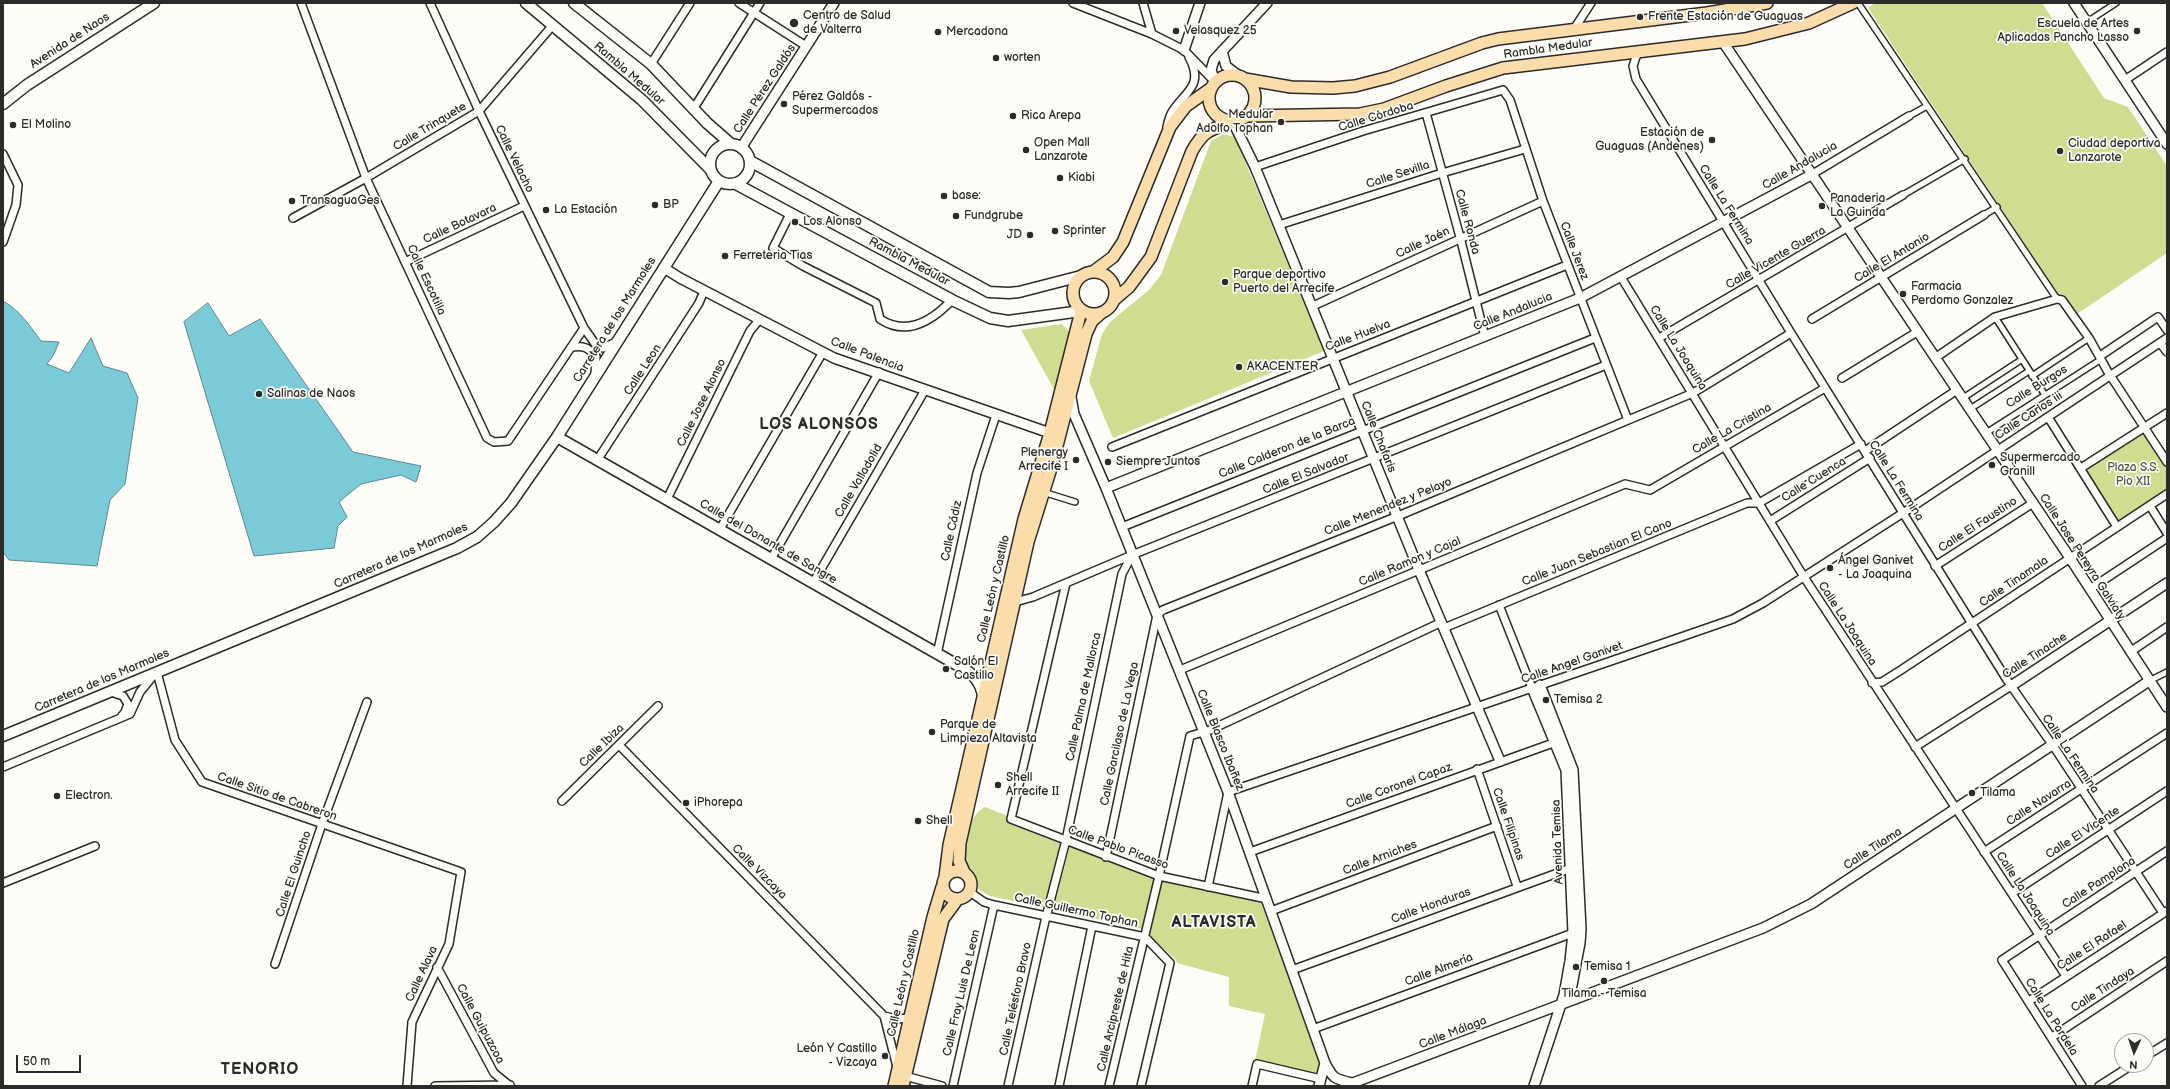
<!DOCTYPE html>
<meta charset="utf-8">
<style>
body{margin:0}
#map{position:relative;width:2170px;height:1089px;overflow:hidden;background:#fdfcf7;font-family:"Balsamiq Sans",sans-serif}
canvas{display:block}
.frame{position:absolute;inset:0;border:4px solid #2b2b2b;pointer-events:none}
.north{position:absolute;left:2114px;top:1033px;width:40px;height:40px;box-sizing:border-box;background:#fdfcf7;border:1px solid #a9a8a5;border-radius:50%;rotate:183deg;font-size:11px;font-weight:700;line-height:16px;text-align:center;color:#2b2b2b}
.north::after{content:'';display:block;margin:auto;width:14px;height:18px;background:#2b2b2b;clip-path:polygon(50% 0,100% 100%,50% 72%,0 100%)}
.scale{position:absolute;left:16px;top:1055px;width:65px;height:18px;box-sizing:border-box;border:2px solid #2b2b2b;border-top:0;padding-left:5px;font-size:12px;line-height:14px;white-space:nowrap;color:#2b2b2b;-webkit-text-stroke:3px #fdfcf7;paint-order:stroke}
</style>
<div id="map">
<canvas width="2170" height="1089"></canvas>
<div class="frame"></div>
<div class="north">N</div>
<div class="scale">50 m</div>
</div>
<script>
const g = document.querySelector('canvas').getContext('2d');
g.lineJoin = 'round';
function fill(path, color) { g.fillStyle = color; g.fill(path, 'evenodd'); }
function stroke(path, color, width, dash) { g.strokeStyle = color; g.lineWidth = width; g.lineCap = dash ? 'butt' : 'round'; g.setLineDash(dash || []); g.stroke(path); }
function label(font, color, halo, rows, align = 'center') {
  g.font = font + ' "Balsamiq Sans",sans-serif'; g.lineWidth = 3.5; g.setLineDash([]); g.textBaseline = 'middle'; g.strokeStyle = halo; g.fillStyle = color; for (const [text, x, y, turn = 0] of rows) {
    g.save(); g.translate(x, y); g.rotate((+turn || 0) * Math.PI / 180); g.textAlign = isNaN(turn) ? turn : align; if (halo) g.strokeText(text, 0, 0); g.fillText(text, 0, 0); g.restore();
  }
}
fill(new Path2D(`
 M1875,3H2042L2104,98L2128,107L2167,166V253L2077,314L2064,295L2058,294L1868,8Z
 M1223,134L1235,137L1324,351L1113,438L1089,381L1102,334L1110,322L1149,290L1161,275L1211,141Z
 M1062,324L1070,333L1055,391L1021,330Z
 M2143,431L2167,468V491L2119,522L2084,469Z
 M985,807L1008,816L1007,823L1061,844L1045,906L1041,907L990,896L979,890C977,885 978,879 975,875C971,868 966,864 964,856C961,842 971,813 985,807Z
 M1070,846L1155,878L1143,929L1053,910Z
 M1162,880L1261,902L1321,1066L1319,1075L1255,1061L1265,1014L1229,1006V977L1177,963L1175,959L1150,936Z`), '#d0dc8f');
const water = new Path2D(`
 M5,302C21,312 30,326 41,341L59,342L54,354L47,364L69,373L91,338L103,366L127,373L138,398L125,484L110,500L97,566L9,560L3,552V305Z
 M208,303L229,336L260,319L353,452L421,466L416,482L401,475L361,484L339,502L347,517L338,526L334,548L254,556L184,322Z`);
fill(water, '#7bcad7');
stroke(water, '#5b8a92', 1);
const pedestrian = new Path2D(`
 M1858,3L2057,299
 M2087,22L2116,3
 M1909,116L1927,106
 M1903,195L1965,159
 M1984,215L1997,207
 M1995,317L2045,395
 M2032,376L2089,338
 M1963,398L2021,360
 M1970,409L2029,371
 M1986,433L2100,360
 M1043,492L1075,502
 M2149,681L2167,672`);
const minor = new Path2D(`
 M301,3L366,178L487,438L494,442L508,441L584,328
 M430,3L479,111L584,328L596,345L603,348L616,342
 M739,3L806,46
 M1073,3L1152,34L1184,50L1214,81
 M1143,3L1152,34
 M1574,29L1591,3
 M1638,51L1633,66L1636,79L1791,333L2007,680L2058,753L2163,913
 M651,64L690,3
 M2125,80L2167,52
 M694,108L760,3
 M1426,113L1460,237L1485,337
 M1167,127C1168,122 1169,117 1172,112C1184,92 1205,87 1189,57
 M3,154L18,185L16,205L3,242
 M1255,167L1363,131L1503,90L1510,100L1543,201L1628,420
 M1811,175L1909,116
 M790,214L773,248L803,266L876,303L880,319C907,337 933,320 952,300
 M293,218L366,178L479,111L553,25
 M1279,225L1442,173L1525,149
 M405,262L524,206
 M1621,277L1804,577L2066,976
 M1313,306L1543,201
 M1812,319L1984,215
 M1659,338L1903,195
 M2160,343L2167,352
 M572,347C584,345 588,348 596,356L595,374
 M2100,356L2158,317L2167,330
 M1935,358L1995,317L2057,299L2062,300L2089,338L2108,372L2167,462
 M1842,378L1917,332
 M2048,417L2117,527
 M1112,447L1567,265
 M1865,451L1957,390
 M598,459L699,303L704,291
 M2081,468L2167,413
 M667,499L750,331L760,319
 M1759,503L1861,444
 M2150,506L2167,533
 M1770,521L1870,458
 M1122,527L1595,338
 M720,529L823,352
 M771,559L879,372
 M1935,566L2033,503
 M813,583L925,390
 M1066,583L1011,819L1159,876L1267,899
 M2090,589L2167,538
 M1015,602L1033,597L1132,555L1606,365
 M1499,605L1532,688
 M1444,628L1747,503H1759
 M2130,652L2167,627
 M937,654L977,473L996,415
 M161,670L158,676L175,740L202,782L461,872L449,944L412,1022L407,1086
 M1180,670L1625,484L1650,490L1825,388
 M1872,683L1882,682L1901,670L2167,494
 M111,692L123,696L128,704L125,712L121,717
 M619,745L884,1016L897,1067
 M1915,747L2011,686
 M3,767L130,714L140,692L153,676
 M1477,769L1517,886
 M562,801L658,706
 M1250,852L1556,742
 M1984,852L2167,733
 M1106,857L1157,615L1163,610L1398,516L1693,393L1791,333
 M3,883L95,846
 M1208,887L1228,792L1684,636L1733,619L1763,603L1903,513L2167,338
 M970,892L984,902L994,905L1145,937L1170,963L1141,1086
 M2012,893L2167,791
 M1271,911L1497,826
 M275,964L322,824L367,702
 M437,967L494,1073L510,1086
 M1292,970L1574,867
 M2029,1001L2167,911
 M884,1016L897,1019L910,1018
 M1313,1029L1573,933
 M2052,1037L2167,961
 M2146,1056L2167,1043
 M905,1076L942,1086
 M435,1086L510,1085
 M953,1086L994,905
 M1008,1086L1045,921L1066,840L1122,574L1132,555
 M1059,1086L1092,926
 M1109,1086L1159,876L1190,736L1210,730L1442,622
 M1252,1086L1257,1064L1321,1079
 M2082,1086L2002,960L2167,851
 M2099,1086L2132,1065`);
const tertiary = new Path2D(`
 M2074,3L2167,144
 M1723,42L2066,552L2167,707
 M1184,50L1200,3
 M1222,51L1226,66L1239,76
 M1215,82L1211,70L1214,60L1267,3
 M1233,122L1255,167L1419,570L1500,761
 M741,148L834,3
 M664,268L680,278L834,358L1050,433
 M1071,397L1074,414L1106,488L1228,792L1325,1063C1333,1079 1335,1079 1352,1083
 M1106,488L1580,298L1811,175
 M1540,685L1573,770L1581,929L1580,943L1569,1001
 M2011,686L2167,583
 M1532,688L1566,770L1573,933L1570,961L1564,995L1534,1086
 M1319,1086L1325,1063
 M1345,1086L1763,928L1811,904L2149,681`);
const secondary = new Path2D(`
 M526,3L642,100L711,170
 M574,3L651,64L707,123L731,144
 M3,104L27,85L154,3
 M710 164a20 20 0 1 1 40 0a20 20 0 1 1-40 0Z
 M750,161L989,292L1009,293L1019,292L1081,276
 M736,184L952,300L990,318L1008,321L1081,311
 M557,437L966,670C976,677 980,683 983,695
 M3,736L457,548L477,537L494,522L511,503L557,437L719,181`);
const primary = new Path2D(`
 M1209 98a23 23 0 1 1 46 0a23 23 0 1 1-46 0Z
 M1245,79L1291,87L1333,88L1355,86L1390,77L1482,43L1498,39L1707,13L1767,3
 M1247,116L1360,114L1384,109L1446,86L1503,68L1745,39L1809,23L1853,3
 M1073 293a21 21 0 1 1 42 0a21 21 0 1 1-42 0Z
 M1093,272L1113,257L1123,242L1170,127L1186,106L1210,89
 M1115,299L1129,287L1151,257L1192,151C1205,129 1210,130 1233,122
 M943 885a14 14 0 1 1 28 0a14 14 0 1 1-28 0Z
 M964,872L959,861L960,843L1028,542L1052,465L1086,334L1092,321L1100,314
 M945,877L949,845L1024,519L1050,433L1081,311
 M894,1086L933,917L942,887
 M903,1086L943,919L957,900`);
stroke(pedestrian, '#2b2b2b', 8);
stroke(minor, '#2b2b2b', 10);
stroke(tertiary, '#2b2b2b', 12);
stroke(secondary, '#2b2b2b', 13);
stroke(primary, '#2b2b2b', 14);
stroke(pedestrian, '#fdfcf7', 5);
stroke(minor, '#fdfcf7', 7);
stroke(tertiary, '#fdfcf7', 9);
stroke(secondary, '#fdfcf7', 10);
stroke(primary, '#fbddab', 11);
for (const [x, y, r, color] of [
 [1640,17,4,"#2b2b2b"],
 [794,23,5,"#2b2b2b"],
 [1176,31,4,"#2b2b2b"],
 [2137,31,4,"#2b2b2b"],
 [938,32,4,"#2b2b2b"],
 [996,58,4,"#2b2b2b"],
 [784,104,4,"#2b2b2b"],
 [1013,116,4,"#2b2b2b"],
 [1281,122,4,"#2b2b2b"],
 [13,125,4,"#2b2b2b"],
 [1712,140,4,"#2b2b2b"],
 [1026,150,4,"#2b2b2b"],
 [2060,151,4,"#2b2b2b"],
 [1060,178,4,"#2b2b2b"],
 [944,196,4,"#2b2b2b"],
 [292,201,4,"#2b2b2b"],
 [655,205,4,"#2b2b2b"],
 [1822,206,4,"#2b2b2b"],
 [546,210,4,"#2b2b2b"],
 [956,216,4,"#2b2b2b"],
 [795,222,4,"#2b2b2b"],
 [1055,231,4,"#2b2b2b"],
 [1030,235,4,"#2b2b2b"],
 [725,256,4,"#2b2b2b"],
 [1225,282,4,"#2b2b2b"],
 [1903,294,4,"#2b2b2b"],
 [1239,367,4,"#2b2b2b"],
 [259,394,4,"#2b2b2b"],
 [1076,460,4,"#2b2b2b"],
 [1108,462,4,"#2b2b2b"],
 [1992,465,4,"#2b2b2b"],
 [1830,568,4,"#2b2b2b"],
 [946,669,4,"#2b2b2b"],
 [1546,700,4,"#2b2b2b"],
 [932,732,4,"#2b2b2b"],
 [998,785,4,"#2b2b2b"],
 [1972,793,4,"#2b2b2b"],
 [57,796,4,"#2b2b2b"],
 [686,803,4,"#2b2b2b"],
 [918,821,4,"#2b2b2b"],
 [1576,967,4,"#2b2b2b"],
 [1604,981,4,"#2b2b2b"],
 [885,1056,4,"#2b2b2b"]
]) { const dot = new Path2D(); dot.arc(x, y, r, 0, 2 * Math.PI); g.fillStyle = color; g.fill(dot); stroke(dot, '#fdfcf7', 1.5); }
label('12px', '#2b2b2b', '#fdfcf7', [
 ["Centro de Salud",803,16],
 ["de Valterra",803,30],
 ["Frente Estación de Guaguas",1648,17],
 ["Escuela de Artes",2129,24,"right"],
 ["Aplicadas Pancho Lasso",2129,38,"right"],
 ["Velasquez 25",1184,31],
 ["Mercadona",946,32],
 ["worten",1004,58],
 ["Pérez Galdós -",792,97],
 ["Supermercados",792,111],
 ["Medular",1273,115,"right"],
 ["Adolfo Tophan",1273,129,"right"],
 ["Rica Arepa",1021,116],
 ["El Molino",21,125],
 ["Estación de",1704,133,"right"],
 ["Guaguas (Andenes)",1704,147,"right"],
 ["Open Mall",1034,143],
 ["Lanzarote",1034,157],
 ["Ciudad deportiva",2068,144],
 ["Lanzarote",2068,158],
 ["Kiabi",1068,178],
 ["base:",952,196],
 ["Panaderia",1830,199],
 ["La Guinda",1830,213],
 ["TransaguaGes",300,201],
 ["BP",663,205],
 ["La Estación",554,210],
 ["Fundgrube",964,216],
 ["Los Alonso",803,222],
 ["Sprinter",1063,231],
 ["JD",1022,235,"right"],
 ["Ferreteria Tias",733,256],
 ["Parque deportivo",1233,275],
 ["Puerto del Arrecife",1233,289],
 ["Farmacia",1911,287],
 ["Perdomo Gonzalez",1911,301],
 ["AKACENTER",1247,367],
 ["Salinas de Naos",267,394],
 ["Plenergy",1068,453,"right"],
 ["Arrecife I",1068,467,"right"],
 ["Supermercado",2000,458],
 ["Granill",2000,472],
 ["Siempre Juntos",1116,462],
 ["Ángel Ganivet",1838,561],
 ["- La Joaquina",1838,575],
 ["Salón El",954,662],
 ["Castillo",954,676],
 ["Temisa 2",1554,700],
 ["Parque de",940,725],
 ["Limpieza Altavista",940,739],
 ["Shell",1006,778],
 ["Arrecife II",1006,792],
 ["Tilama",1980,793],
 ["Electron.",65,796],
 ["iPhorepa",694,803],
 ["Shell",926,821],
 ["Temisa 1",1584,967],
 ["Tilama - Temisa",1604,994,"center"],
 ["León Y Castillo",877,1049,"right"],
 ["- Vizcaya",877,1063,"right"]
], 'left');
label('12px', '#2b2b2b', '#fdfcf7', [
 ["Avenida de Naos",70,41,-33],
 ["Rambla Medular",1548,49,-8],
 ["Rambla Medular",629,74,41],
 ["Calle Pérez Galdós",765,89,-57],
 ["Calle Córdoba",1376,117,-17],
 ["Calle Trinquete",430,127,-31],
 ["Calle Velacho",514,159,64],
 ["Calle Andalucia",1800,166,-30],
 ["Calle Sevilla",1398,175,-18],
 ["Calle La Fermina",1726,205,58],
 ["Calle Ronda",1467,222,75],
 ["Calle Botavara",460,224,-25],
 ["Calle Jaén",1423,243,-25],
 ["Calle Jerez",1574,251,69],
 ["Calle Vicente Guerra",1776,258,-30],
 ["Calle El Antonio",1892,258,-31],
 ["Rambla Medular",909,262,28],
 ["Calle Escotilla",426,280,65],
 ["Calle Andalucia",1513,312,-22],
 ["Carretera de los Marmoles",615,320,-58],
 ["Calle Huelva",1358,336,-21],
 ["Calle La Joaquina",1678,348,58],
 ["Calle Palencia",867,355,21],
 ["Calle Leon",643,370,-57],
 ["Calle Burgos",2037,387,-32],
 ["Calle Jose Alonso",702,403,-64],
 ["Calle Carlos iii",2029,416,-33],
 ["Calle La Cristina",1732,429,-30],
 ["Calle Chafaris",1378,437,68],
 ["Calle Calderon de la Barca",1287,448,-22],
 ["Calle El Salvador",1306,474,-22],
 ["Calle Cuenca",1814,480,-32],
 ["Calle Valladolid",859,481,-60],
 ["Calle La Fermina",1896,481,58],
 ["Calle Menendez y Pelayo",1388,507,-22],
 ["Calle El Faustino",1978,525,-33],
 ["Calle Cádiz",952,531,-78],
 ["Calle del Donante de Sangre",768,542,30],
 ["Calle Juan Sebastian El Cano",1597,553,-22],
 ["Carretera de los Marmoles",401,556,-24],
 ["Calle Jose Pereyra Galviaty",2082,557,57],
 ["Calle Ramon y Cajal",1410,562,-23],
 ["Calle Tinamala",2014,582,-34],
 ["Calle León y Castillo",994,589,-77],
 ["Calle La Joaquina",1847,624,57],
 ["Calle Tinache",2035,656,-33],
 ["Calle Angel Ganivet",1572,663,-19],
 ["Carretera de los Marmoles",102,681,-23],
 ["Calle Palma de Mallorca",1084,697,-78],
 ["Calle Garcilaso de La Vega",1120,734,-78],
 ["Calle Blasco Ibañez",1220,740,68],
 ["Calle Ibiza",602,746,-44],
 ["Calle La Fermina",2070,754,56],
 ["Calle Coronel Capaz",1399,786,-20],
 ["Calle Sitio de Cabreron",277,797,19],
 ["Calle Navarra",2039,803,-33],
 ["Calle Filipinas",1508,824,71],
 ["Calle El Vicente",2083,833,-33],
 ["Avenida Temisa",1558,842,-92],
 ["Calle Pablo Picasso",1118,848,20],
 ["Calle Tilama",1873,849,-33],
 ["Calle Arniches",1380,858,-21],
 ["Calle Vizcaya",759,872,45],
 ["Calle El Guincho",294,874,-72],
 ["Calle Pamplona",2099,883,-33],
 ["Calle La Joaquina",2025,894,57],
 ["Calle Honduras",1431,906,-20],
 ["Calle Guillermo Tophan",1076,911,12],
 ["Calle El Rafael",2092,946,-33],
 ["Calle Almería",1439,970,-21],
 ["Calle Alava",422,974,-65],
 ["Calle León y Castillo",904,983,-77],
 ["Calle Tindaya",2103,990,-33],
 ["Calle Fray Luis De Leon",962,993,-77],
 ["Calle Telésforo Bravo",1016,999,-78],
 ["Calle Arcipreste de Hita",1116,1009,-77],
 ["Calle La Pardela",2051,1017,58],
 ["Calle Guipuzcoa",480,1024,62],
 ["Calle Málaga",1453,1033,-21]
]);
label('12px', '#545744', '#fdfcf7', [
 ["Plaza S.S.",2133,468],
 ["Pio XII",2133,482]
]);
g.letterSpacing = '1px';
label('bold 16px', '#2b2b2b', '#fdfcf7', [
 ["LOS ALONSOS",819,425],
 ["ALTAVISTA",1214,923],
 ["TENORIO",260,1070]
]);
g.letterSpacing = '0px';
</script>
